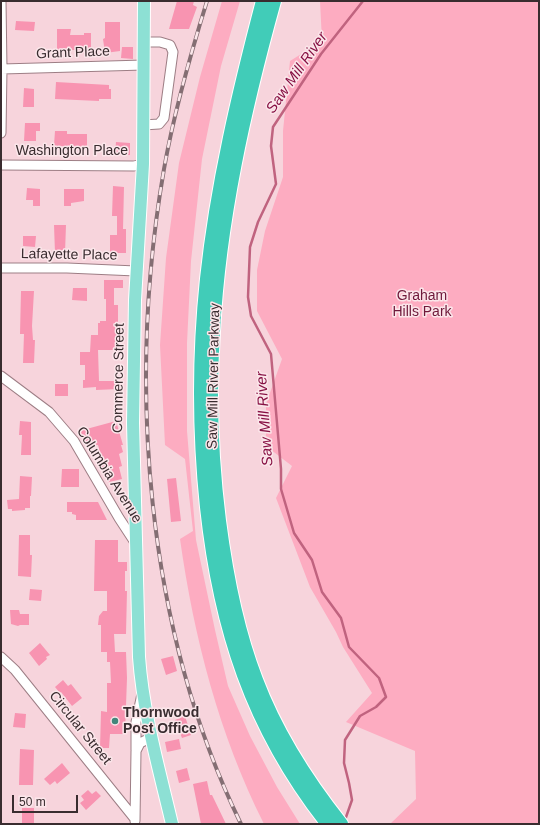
<!DOCTYPE html>
<style>
body{margin:0}
#map{position:relative;width:540px;height:825px;overflow:hidden;background:#f7d4dc;font-family:Arial,sans-serif}
canvas{display:block}
.frame{position:absolute;inset:0;border:2px solid #392c2f;pointer-events:none}
.scale{position:absolute;left:12px;top:795px;width:66px;height:18px;box-sizing:border-box;border:2px solid #392c2f;border-top:0;padding-left:5px;font-size:12px;line-height:14px;white-space:nowrap;color:#392c2f;-webkit-text-stroke:3px #fbe6ea;paint-order:stroke}
</style>
<div id="map">
<canvas width="540" height="825"></canvas>
<div class="frame"></div>
<div class="scale">50 m</div>
</div>
<script>
const g = document.querySelector('canvas').getContext('2d');
g.lineJoin = 'round';
function fill(path, color) { g.fillStyle = color; g.fill(path, 'evenodd'); }
function stroke(path, color, width, dash) { g.strokeStyle = color; g.lineWidth = width; g.lineCap = dash ? 'butt' : 'round'; g.setLineDash(dash || []); g.stroke(path); }
function label(font, color, halo, rows, align = 'center') {
  g.font = font + ' Arial,sans-serif'; g.lineWidth = 3; g.setLineDash([]); g.textBaseline = 'middle'; g.strokeStyle = halo; g.fillStyle = color; for (const [text, x, y, turn = 0] of rows) {
    g.save(); g.translate(x, y); g.rotate((+turn || 0) * Math.PI / 180); g.textAlign = isNaN(turn) ? turn : align; if (halo) g.strokeText(text, 0, 0); g.fillText(text, 0, 0); g.restore();
  }
}
fill(new Path2D(`
 M222,1H240L221,66L202,159L191,261L187,343V431L196,540L215,630L228,686L250,736L277,787L300,824H264C219,734 194,638 180,539L193,531L185,459L165,445L160,345L166,258L179,163L200,77Z
 M320,1H539V824H390L416,799L415,751L346,722L372,693L343,647L336,632L310,587L276,498L292,466L266,446V404L282,359L257,311V270L265,231L283,177V131L290,61L322,41Z`), '#fdacc1');
stroke(new Path2D(`
 M345,820L352,800L349,783L344,763L345,740L360,716L376,707L386,697L379,678L349,647L341,618L322,592L312,560L294,533L281,489V469L271,354L251,316L248,297L250,247L258,222L276,184L271,146L273,127L321,54L363,1`), '#c0637f', 2.5);
fill(new Path2D(`
 M177,1H194L193,5L197,7L189,29H169Z
 M16,21L35,22L34,31L15,30Z
 M105,22H120V51L105,53L103,39L105,38Z
 M57,29H71L70,35H84V33H91V54L80,53L81,50H57Z
 M122,47H133V59L121,58Z
 M56,82L109,85V89H111V99H99V101L55,99Z
 M24,88L34,89V107H23Z
 M25,123H40V131H36V141H24Z
 M55,131H67V134H87V147L56,146L54,145Z
 M116,142L130,143V155H115Z
 M113,186L124,187L123,229H126V253H110V235H117V216H112Z
 M27,188L40,189V206H33V200H26Z
 M64,189H84V201L71,203V206H64Z
 M54,225H66L65,253H55Z
 M23,236H36L35,247L23,246Z
 M104,280H123V288H114V305H118V350H98L99,381H119V389L96,390V387L83,388V380H85V365H80V352H90L91,335H98V323H100V321H106V299H104Z
 M73,288H87V301L72,300Z
 M21,291H34L32,326L33,340H35L34,363H23L24,334H20Z
 M55,384H68V396H55Z
 M20,421L31,422V455H21L22,435H19Z
 M116,421L123,445H121L123,452L119,454L122,466L119,467L122,479L109,482L105,470L103,471L99,461L102,460L98,445L89,446L79,431Z
 M62,469H79V487H61Z
 M20,476L32,477L31,496H30V508H25V510L12,511V509H8L7,500L19,499Z
 M176,478L181,521L171,522L167,479Z
 M67,502H98L107,520H76V515L72,514V512H67Z
 M19,535H30V555H32L31,577L18,576Z
 M95,540H118V562H127V571H125V591H127L126,634H114L115,652H126L127,678L125,734H110L109,748H100L101,711L107,712V683H111L110,662H107V652H101V625H98L99,616L103,611H107V591H94Z
 M30,589L42,590L41,601L29,600Z
 M10,610H19L20,614H29V625H20L18,626L11,624Z
 M40,643L50,655L46,657L47,659L39,666L29,653Z
 M173,656L177,671L166,675L161,659Z
 M63,680L68,686L71,684L82,698L72,706L61,692L60,693L55,687Z
 M15,713L26,714L25,728L13,727Z
 M185,716L191,735L182,738L175,720Z
 M179,739L181,749L167,752L165,742Z
 M20,749L34,750L33,785H19Z
 M62,763L70,773L57,784L55,781L50,785L44,779Z
 M187,768L190,780L179,783L176,771Z
 M207,781L210,795H212L226,824H201L193,784Z
 M88,790L92,794L96,791L101,796L86,810L80,803L84,800L81,796Z
 M22,808H34V823H32V824H22Z`), '#f894b1');
const minor = new Path2D(`
 M2,69L144,65
 M143,125L159,124L164,118L173,52L170,45L160,42H144
 M1,133L2,69L1,1
 M1,165L134,166L143,164
 M1,268H67L136,271
 M1,376L49,412L74,441L119,518L136,544
 M1,657L15,670L135,819
 M136,750V722L142,694
 M135,821L136,751L140,743L152,737`);
const major = new Path2D(`
 M144,1L143,164L135,300L133,423L139,657C143,713 159,769 172,824`);
const highway = new Path2D(`
 M263,1C239,92 217,185 207,279C199,355 199,431 207,507C220,627 252,728 328,824
 M274,1C244,109 219,220 213,331C209,394 211,458 219,521C226,575 236,629 256,680C276,733 306,780 341,824`);
stroke(minor, '#9d7e85', 11);
stroke(major, '#fff', 14);
stroke(highway, '#fff', 16);
stroke(minor, '#fff', 9);
stroke(major, '#8de0d4', 12);
stroke(highway, '#41ccb8', 14);
const rail = new Path2D(`
 M207,1C190,56 174,112 164,169C127,383 145,627 241,824`);
stroke(rail, '#846e73', 4);
stroke(rail, '#fbe6ea', 2.5, [8]);
for (const [x, y, r, color] of [
 [115,721,4,"#42867b"]
]) { const dot = new Path2D(); dot.arc(x, y, r, 0, 2 * Math.PI); g.fillStyle = color; g.fill(dot); stroke(dot, '#fbe6ea', 1.5); }
label('14px', '#392c2f', '#fbe6ea', [
 ["Grant Place",73,53,-2],
 ["Washington Place",72,151],
 ["Lafayette Place",69,255,1],
 ["Saw Mill River Parkway",214,376,-89],
 ["Commerce Street",119,378,-89],
 ["Columbia Avenue",109,475,58],
 ["Circular Street",80,728,51]
]);
label('14px', '#6f183a', '#fbe6ea', [
 ["Graham",422,296],
 ["Hills Park",422,312]
]);
label('bold 14px', '#392c2f', '#fbe6ea', [
 ["Thornwood",123,713],
 ["Post Office",123,729]
], 'left');
label('italic 15px', '#871144', '#fbe6ea', [
 ["Saw Mill River",297,73,-55],
 ["Saw Mill River",265,419,-94]
]);
</script>
